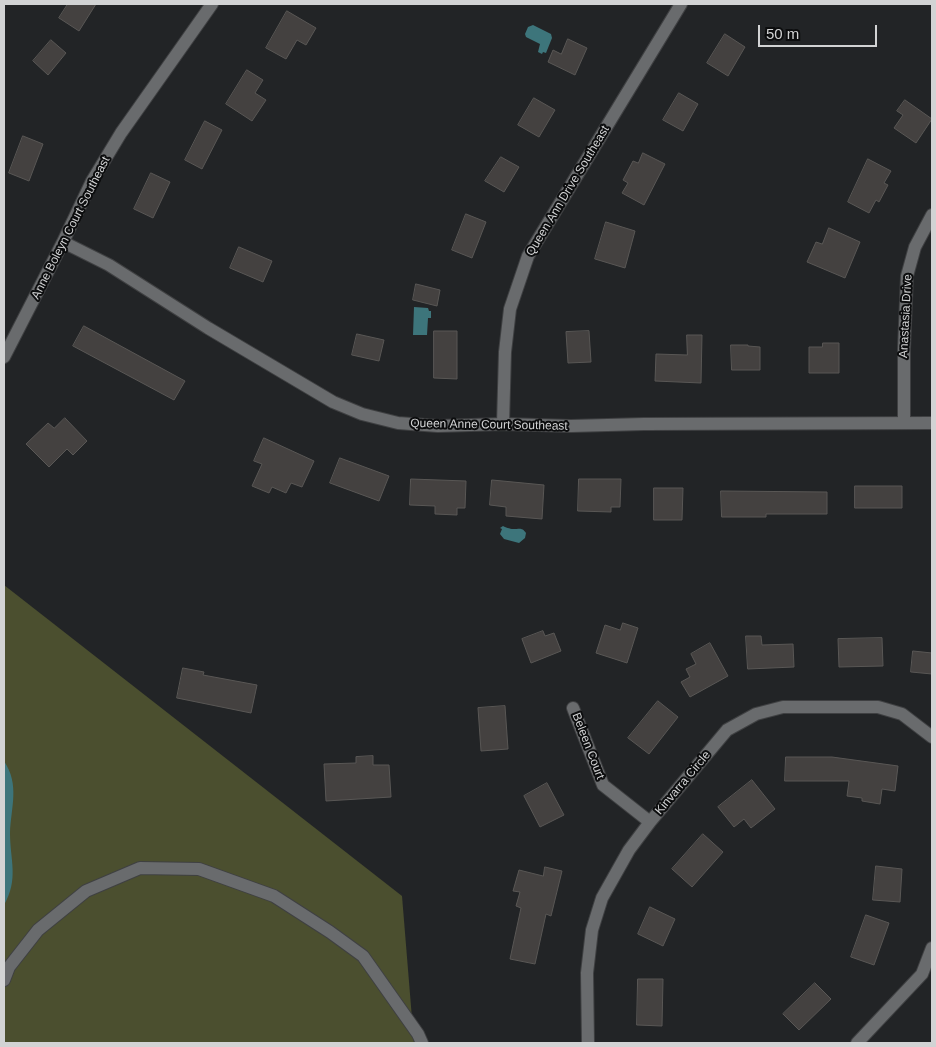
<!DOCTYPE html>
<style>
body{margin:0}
#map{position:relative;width:936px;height:1047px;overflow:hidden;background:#222426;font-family:Arial,sans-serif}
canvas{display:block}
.frame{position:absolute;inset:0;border:5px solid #d2d3d4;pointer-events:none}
.scale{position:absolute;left:758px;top:25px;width:119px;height:22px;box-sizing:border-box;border:2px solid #d2d3d4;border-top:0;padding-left:6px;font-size:15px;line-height:18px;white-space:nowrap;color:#d2d3d4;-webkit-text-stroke:4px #0c0d0e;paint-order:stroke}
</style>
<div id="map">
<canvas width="936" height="1047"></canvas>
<div class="frame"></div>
<div class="scale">50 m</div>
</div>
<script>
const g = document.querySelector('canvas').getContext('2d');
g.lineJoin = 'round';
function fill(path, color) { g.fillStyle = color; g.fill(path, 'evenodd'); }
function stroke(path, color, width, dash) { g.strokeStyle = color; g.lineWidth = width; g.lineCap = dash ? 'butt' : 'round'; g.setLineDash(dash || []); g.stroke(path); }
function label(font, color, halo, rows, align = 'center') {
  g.font = font + ' Arial,sans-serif'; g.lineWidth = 4; g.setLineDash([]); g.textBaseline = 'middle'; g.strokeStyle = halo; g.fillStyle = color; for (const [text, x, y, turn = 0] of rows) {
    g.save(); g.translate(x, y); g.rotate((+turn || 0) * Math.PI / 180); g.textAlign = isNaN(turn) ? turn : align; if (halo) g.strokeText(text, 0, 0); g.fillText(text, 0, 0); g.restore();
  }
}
fill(new Path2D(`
 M4,585L402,896L414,1043H4Z`), '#4b4f2f');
fill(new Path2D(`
 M533,25L551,34L552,38L546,53L543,52L542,54L538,52L540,44L526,37L525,34L528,27Z
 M414,307L428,308L429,311H431V318H428L427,335H413Z
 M503,526C505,527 510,529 513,529C520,529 522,527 526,533L525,538L519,543L504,539L500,534L502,529L500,528Z
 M4,761C20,785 11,807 10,833C10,860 19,879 4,905Z`), '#3d757b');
const building = new Path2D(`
 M68,4H96L79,31L59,18Z
 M287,11L316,28L306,45L297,40L286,59L266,48Z
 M725,34L745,47L728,76L707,63Z
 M568,39L587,48L575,75L548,62L553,50L561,54Z
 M51,40L66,53L48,75L33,61Z
 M247,70L263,80L255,93L266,100L252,121L226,104Z
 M679,93L698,104L683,131L663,120Z
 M534,98L555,110L539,137L518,125Z
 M905,100L932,119L916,143L894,128L903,115L897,111Z
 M205,121L222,130L202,169L185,160Z
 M23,136L43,144L29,181L9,173Z
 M643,153L665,164L644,205L622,193L628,183L623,180L633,161L638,163Z
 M501,157L519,167L504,192L485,181Z
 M868,159L891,171L884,183L888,185L879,202L876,200L869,213L848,202Z
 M151,173L170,182L153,218L134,209Z
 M466,214L486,222L472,258L452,250Z
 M606,222L635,231L625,268L595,259Z
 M829,228L860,242L845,278L807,262L816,242L822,244Z
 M239,247L272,261L263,282L230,268Z
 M416,284L440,290L437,306L413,300Z
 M84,326L185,381L174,400L73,346Z
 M434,331H457V379L434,378Z
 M589,331L591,362L568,363L566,332Z
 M357,334L384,340L379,361L352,355Z
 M687,335H702L701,383L655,381L656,354L687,355Z
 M823,343H839V373H809V347H822Z
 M731,345H748V346L760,347V370H732Z
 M65,418L87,441L73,455L67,449L49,467L26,444L48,423L54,428Z
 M264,438L314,461L302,487L291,483L286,493L272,487L269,493L252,486L262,464L254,461Z
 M340,458L389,476L379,501L330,483Z
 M411,479L466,481L465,508H457V515L435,514V506L410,505Z
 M579,479H621L620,507H611V512L578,511Z
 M492,480L544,485L542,519L506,516V507L490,505Z
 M855,486H902V508H855Z
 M654,488H683L682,520H654Z
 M721,491L827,492V514H766V517H722Z
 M623,623L638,628L627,663L596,653L605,625L620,630Z
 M543,631L545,636L554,633L561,651L531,663L522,639Z
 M746,636H761L762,645L793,644L794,667L748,669Z
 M882,638L883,666L839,667L838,639Z
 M710,643L728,676L690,697L681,682L690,677L686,669L696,664L691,654Z
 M913,651L932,653V674L911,672Z
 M183,668L204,672L203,675L257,685L251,713L177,698Z
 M658,701L678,717L649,754L628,738Z
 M505,706L508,749L481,751L478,708Z
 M373,756V765H389L391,797L326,801L324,764L356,763V757Z
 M786,757H832L898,766L895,791L882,789L880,804L862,801V798L847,796L849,781H785Z
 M752,780L775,809L751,828L744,819L734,827L718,807Z
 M547,783L564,815L540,827L524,796Z
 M703,834L723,852L692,887L672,869Z
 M876,866L902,869L900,902L873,900Z
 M545,867L562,871L551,916L546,914L535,964L510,959L521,908L516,906L520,892L513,891L519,870L543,876Z
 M650,907L675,919L663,946L638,934Z
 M866,915L889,923L874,965L851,957Z
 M638,979H663L662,1026L637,1025Z
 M815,983L831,999L799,1030L783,1014Z`);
fill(building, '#444140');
stroke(building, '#595755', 1);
const street = new Path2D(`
 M63,242L109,265L208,328L333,402L362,414L398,423L438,426L503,424L571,426L644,424L932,423
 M4,357L63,242L92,181L121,133L212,4
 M904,423V349L907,276L915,247L932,215
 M503,424L505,352L510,309L528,256L681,4
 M573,708L603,785L650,822
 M4,980L9,967L38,930L86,891L140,868L199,869L274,896L330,932L363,956L418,1034L422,1043
 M588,1043L587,973L592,930L602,898L629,850L650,822L727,730L756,714L783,707H878L902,714L932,737
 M857,1043L922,974L932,948`);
stroke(street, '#3f4042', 14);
stroke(street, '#696b6d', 12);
label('12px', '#d2d3d4', '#0c0d0e', [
 ["Queen Ann Drive Southeast",568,191,-59],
 ["Anne Boleyn Court Southeast",71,228,-63],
 ["Anastasia Drive",906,316,-87],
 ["Queen Anne Court Southeast",489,425,1],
 ["Beleen Court",588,746,69],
 ["Kinvarra Circle",683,783,-50]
]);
</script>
